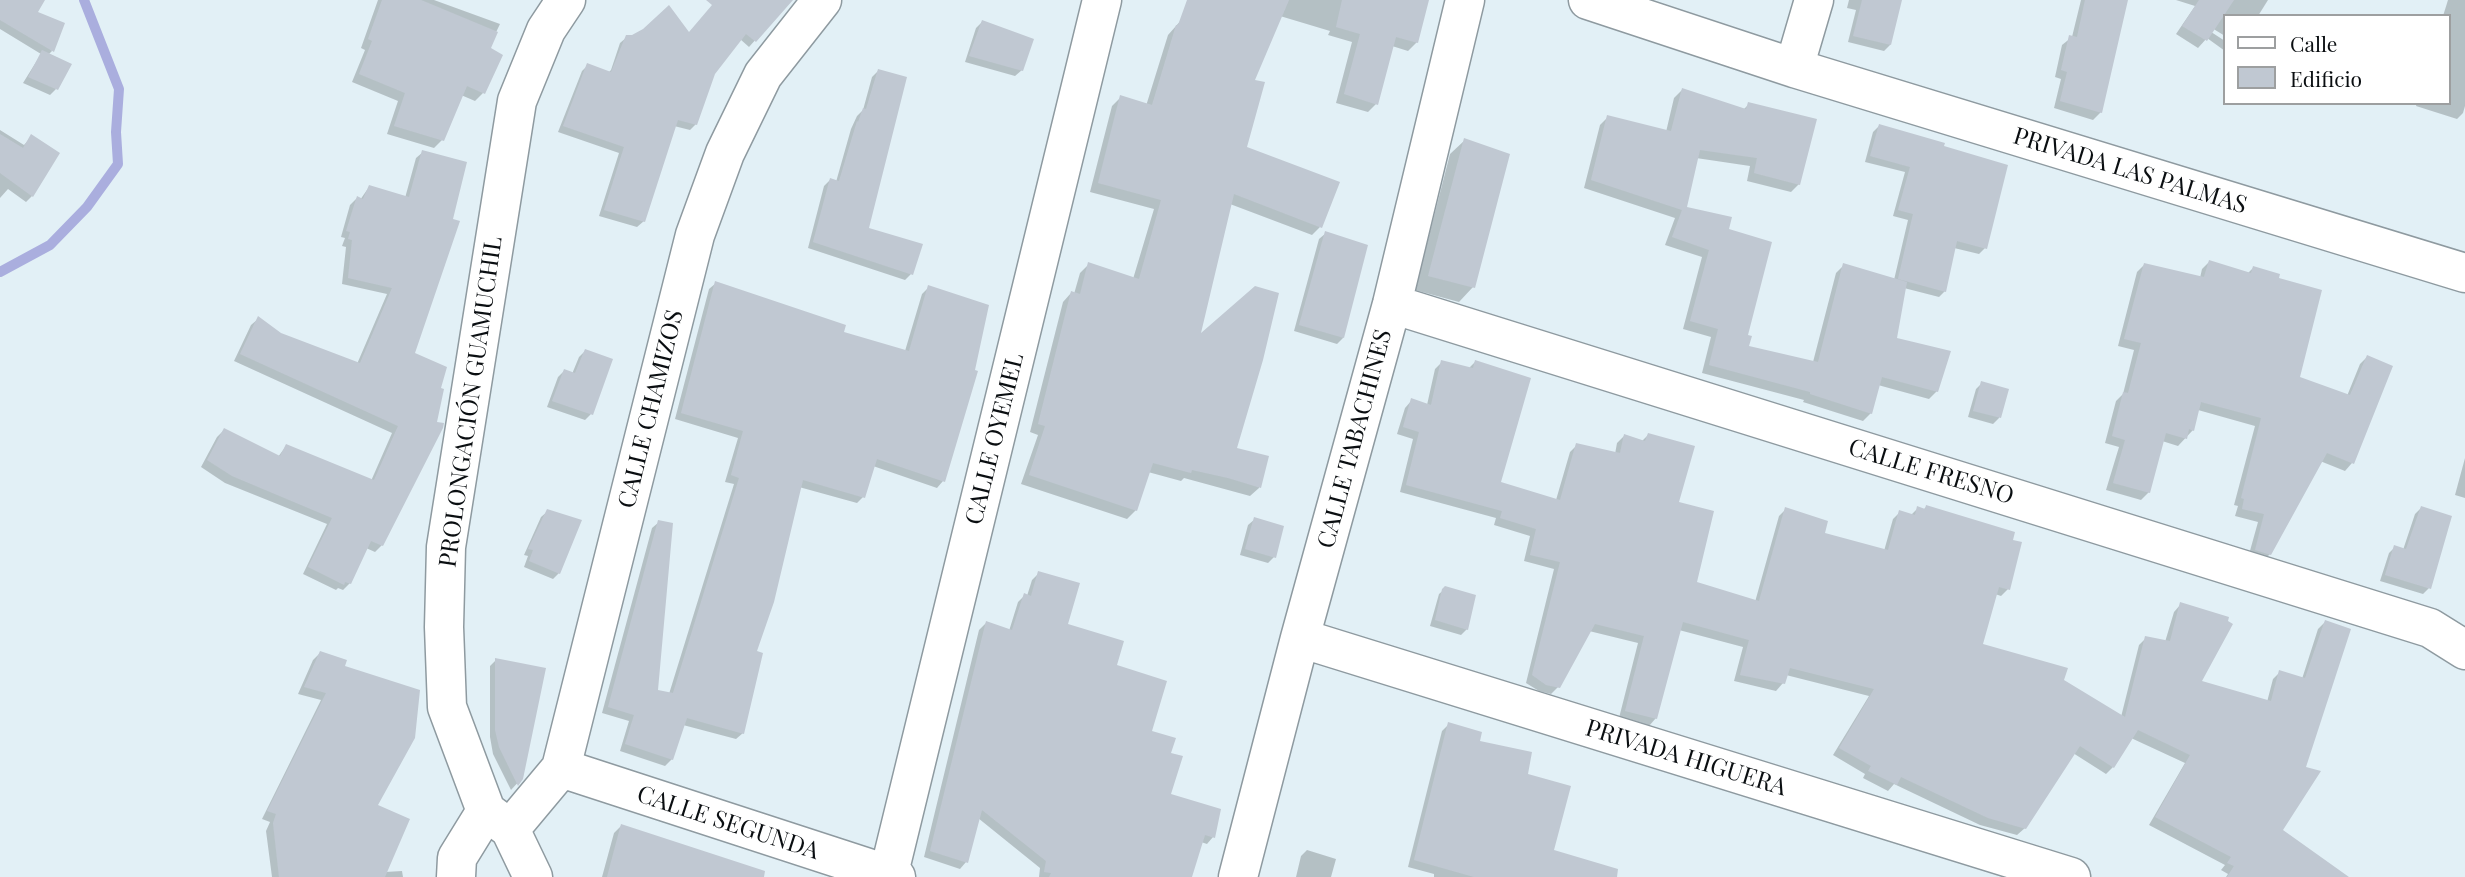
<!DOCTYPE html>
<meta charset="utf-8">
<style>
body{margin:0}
#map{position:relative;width:2465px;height:877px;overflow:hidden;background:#e2f0f6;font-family:"Playfair Display",serif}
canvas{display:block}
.legend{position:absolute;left:2223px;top:14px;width:228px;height:91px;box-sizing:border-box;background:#fff;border:2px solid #9d9fa0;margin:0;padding:9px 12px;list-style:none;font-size:21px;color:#0a0e11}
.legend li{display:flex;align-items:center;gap:14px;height:35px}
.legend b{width:35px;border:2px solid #9d9fa0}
</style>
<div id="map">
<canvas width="2465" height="877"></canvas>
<ul class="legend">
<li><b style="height:9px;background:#fff"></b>Calle</li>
<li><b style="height:19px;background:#c0c8d2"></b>Edificio</li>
</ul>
</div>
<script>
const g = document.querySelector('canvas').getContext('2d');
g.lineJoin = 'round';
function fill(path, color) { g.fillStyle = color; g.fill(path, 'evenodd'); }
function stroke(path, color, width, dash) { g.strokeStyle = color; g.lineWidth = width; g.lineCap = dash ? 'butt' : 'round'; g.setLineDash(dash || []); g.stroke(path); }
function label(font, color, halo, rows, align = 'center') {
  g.font = font + ' "Playfair Display",serif'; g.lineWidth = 5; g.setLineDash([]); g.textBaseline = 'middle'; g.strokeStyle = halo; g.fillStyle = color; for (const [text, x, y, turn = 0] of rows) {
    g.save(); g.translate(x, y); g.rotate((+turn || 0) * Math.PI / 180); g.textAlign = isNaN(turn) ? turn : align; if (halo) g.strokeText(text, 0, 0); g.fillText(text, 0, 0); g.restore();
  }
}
fill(new Path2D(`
 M0,0H43L36,13L52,51L48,55L56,89L50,95L23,83L41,54L0,29Z
 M378,0H434L500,24L488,49L501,56L483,93L475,101L461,95L442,140L434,148L387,134L398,101L352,82L365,50L361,48Z
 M718,0H773L783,9L749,47L740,39L713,73L696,124L690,130L674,126L644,221L637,227L599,216L619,153L558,132L582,71L588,65L608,73L611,70L620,43L627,37L688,34Z
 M1199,0H1428L1417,42L1408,51L1392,46L1376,104L1368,112L1336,103L1352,42L1328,35L1330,31L1280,16L1253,81L1245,148L1320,227L1312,235L1230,204L1198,338L1235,449L1267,457L1259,488L1250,496L1184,478L1181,481L1148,472L1136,510L1127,519L1021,484L1038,435L1030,432L1063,302L1071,293L1074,294L1080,273L1089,264L1133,279L1154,209L1090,192L1112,106L1121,97L1146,106L1168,35Z
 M1849,0H1901L1890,45L1884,51L1848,42L1856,10L1847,8Z
 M2081,0H2127L2101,112L2093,120L2054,108L2061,79L2055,77L2062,45L2072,37Z
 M2176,0H2268L2258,16H2225V36L2207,25L2205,28L2225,41V51L2207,38L2198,48L2176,34L2195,6Z
 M2448,0H2465V106L2463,113L2457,119L2416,106L2417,103H2449V16H2443Z
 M982,22L1022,70L1015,76L965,62L976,28Z
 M878,71L867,230L911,274L905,280L808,248L824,186L830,180L836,182L851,129L857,116L863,110L872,77Z
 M1682,90L1743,110L1749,104L1799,184L1791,192L1747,181L1750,166L1696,158L1685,208L1727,230L1747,347L1813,362L1836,273L1844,265L1894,280L1908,220L1893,216L1905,172L1865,162L1873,132L1879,126L1985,248L1979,254L1954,248L1945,291L1939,297L1904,288L1895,339L1937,391L1929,399L1878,385L1871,413L1863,421L1803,402L1804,400L1702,373L1711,337L1683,329L1702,257L1665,245L1675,218L1584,188L1600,125L1608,117L1666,132L1674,98Z
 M0,130L24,145L32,136V196L26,202L8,189L0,198Z
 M1465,140L1473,287L1459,302L1415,290L1450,154Z
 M423,152L413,354L382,545L375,552L366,548L350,583L343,590L338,588L336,590L303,574L327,524L225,483L201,467L217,437L224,430L278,457L286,446L371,481L392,433L234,361L251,325L258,319L280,335L357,364L387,294L342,284L346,247L342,246L345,238L341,237L350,205L357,198L360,200L369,187L405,198L416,158Z
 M1326,233L1343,338L1337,344L1294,331L1319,239Z
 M2209,262L2247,274L2253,268L2298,378L2347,396L2360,364L2367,357L2352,463L2345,471L2320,461L2270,554L2262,562L2248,558L2258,522L2235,516L2238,506L2234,505L2255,426L2198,410L2193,430L2178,446L2162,441L2149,492L2141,500L2106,490L2119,447L2105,443L2116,401L2123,394L2134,350L2118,346L2137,272L2145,264L2200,278L2202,269Z
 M716,283L842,333L905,351L922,294L929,287L943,481L937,488L873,466L863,497L857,503L799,487L755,653L743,733L736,739L683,725L672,759L665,766L620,751L629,721L602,713L652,528L659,522L656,692L669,694L734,484L725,482L738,438L675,419L709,289Z
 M585,351L591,414L585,420L547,407L558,377L564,371L572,374L579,357Z
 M1442,362L1468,369L1475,362L1498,483L1556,500L1570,452L1577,445L1615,454L1617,443L1624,436L1642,441L1648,435L1677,503L1695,583L1755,602L1779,516L1786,509L1823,534L1884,551L1893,519L1900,512L1911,515L1918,508L1923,510L1926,507L2008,589L2001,596L1995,594L1981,645L2062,681L2121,717L2139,645L2146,638L2165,642L2174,612L2181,604L2200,683L2267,702L2273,679L2280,672L2302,679L2318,629L2325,622L2281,830L2322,877H2226L2228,874L2221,870L2225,865L2149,825L2185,763L2131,738L2113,767L2106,774L2073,753L2025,828L2017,835L1980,825L1894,784L1888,791L1863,778L1865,774L1833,755L1869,696L1786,675L1783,683L1776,691L1734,681L1743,647L1679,630L1656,718L1649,726L1619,718L1638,643L1589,631L1558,687L1551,694L1539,691L1526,683L1554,569L1524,561L1530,536L1494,525L1496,518L1400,492L1413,439L1397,434L1405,408L1412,400L1427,405L1435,369Z
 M1982,383L2007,390L1999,418L1993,424L1968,417L1976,389Z
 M2465,458V498L2455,495Z
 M2421,508L2429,588L2423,594L2380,581L2389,553L2395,547L2403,550L2415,514Z
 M548,511L559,573L553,579L524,567L528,556L524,555L541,517Z
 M1255,519L1274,557L1268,563L1240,555L1248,525Z
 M1039,573L1066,625L1115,666L1150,732L1169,754V795L1213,837L1207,844L1201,842L1190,877H1039L1040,868L978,818L966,862L960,869L924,857L979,630L986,623L1009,631L1018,602L1025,595L1027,596L1032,580Z
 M1446,588L1467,629L1461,635L1430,626L1439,594Z
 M320,653L343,667L376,806L385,872L402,871L403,877H272L266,831L270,822L262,819L321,700L298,694L313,660Z
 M496,660L522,778L511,790L493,754L490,737V666Z
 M1449,724L1526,775L1552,851L1614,877H1434V874L1408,867L1442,731Z
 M621,826L704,877H602L614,833Z
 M1307,850L1336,859L1331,877H1296L1301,856Z`), '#0003');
stroke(new Path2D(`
 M0,272L50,245L87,207L118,164L116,132L119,89L84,0`), '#aaaede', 10);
fill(new Path2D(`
 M0,0H45L38,12L65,23L54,52L0,20Z
 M382,0H421L498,32L491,48L503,55L485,94L467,86L444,141L394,126L405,93L359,74L372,41L368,39Z
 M706,0H793L756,42L746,34L715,74L697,125L678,120L645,222L604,210L624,147L563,126L587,63L611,72L626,35H632L643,29L669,5L689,32L712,5Z
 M1187,0H1289L1255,80L1265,82L1247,147L1340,182L1322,228L1234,194L1201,333L1255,286L1279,293L1263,360L1237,448L1269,456L1261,488L1228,478L1192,470L1191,473L1153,463L1137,511L1029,475L1045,426L1038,424L1071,291L1080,294L1088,262L1139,279L1161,200L1098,183L1120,95L1152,105L1176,25H1178Z
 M1342,0H1429L1418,43L1396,37L1378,105L1344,94L1360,34L1336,27Z
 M1862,0H1902L1891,45L1853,36Z
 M2085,0H2128L2102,113L2060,101L2067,72L2061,70L2069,35L2077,37Z
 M2199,0H2234L2207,41L2182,26Z
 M982,20L1034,39L1023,71L969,56Z
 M42,50L72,64L58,90L28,77Z
 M878,69L907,77L869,228L923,244L913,275L813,242L830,178L839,181L857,121L858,122L863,108L866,109Z
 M1682,88L1746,109L1748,102L1817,119L1800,185L1754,173L1757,158L1700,150L1687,207L1732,217L1729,229L1772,242L1748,335L1752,336L1749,346L1818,362L1843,263L1907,282L1897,338L1951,351L1938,392L1882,377L1872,414L1810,394V392L1709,365L1718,329L1690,321L1709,250L1672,237L1682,210L1591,180L1607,115L1671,131Z
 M1879,124L1945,143L1944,146L2008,165L1987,249L1957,241L1946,292L1898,279L1913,214L1898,210L1910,167L1870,156Z
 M0,134L23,148L31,134L60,153L33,197L0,173Z
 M1464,138L1510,154L1475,288L1428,276Z
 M422,150L467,162L453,219L460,221L415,353L447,367L441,388L444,389L437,422L444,423L443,428L383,546L371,541L351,584L345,582L344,585L308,567L332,518L232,476L207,460L224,428L280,456L286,444L374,480L398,426L240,354L258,316L281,333L360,363L392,288L348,278L352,240L348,239L350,232L346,231L357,196L363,199L369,185L409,197Z
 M1325,231L1368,245L1344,338L1299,325Z
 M2209,260L2251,273L2253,266L2280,274L2279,278L2322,290L2300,377L2350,395L2367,355L2393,366L2354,464L2327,453L2271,555L2255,550L2264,514L2242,509L2244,499L2241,498L2261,418L2201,402L2194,431L2189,429L2187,439L2166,433L2150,493L2113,483L2125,440L2112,436L2123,392L2128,393L2141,343L2124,339L2144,263L2204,277Z
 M715,281L846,325L844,332L909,351L928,285L989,305L975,370L978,371L945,482L877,459L865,498L803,480L774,602L757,651L763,653L744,734L687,718L673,760L625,744L634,715L608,707L658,520L673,523L658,690L673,693L739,478L731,475L743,431L681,413Z
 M585,349L613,359L593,415L552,401L564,369L575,373Z
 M1441,360L1473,368L1475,360L1531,378L1501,482L1560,500L1576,443L1620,453L1624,434L1645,441L1648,433L1695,446L1679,502L1714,511L1697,582L1759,601L1785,507L1828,521L1825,533L1888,550L1899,510L1915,515L1917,506L1925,509L1926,505L2015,532L2013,540L2022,542L2010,590L1999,587L1983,644L2068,668L2064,680L2125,717L2145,636L2170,641L2180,602L2229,617L2228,621L2233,624L2202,681L2271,701L2279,670L2305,678L2325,620L2351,629L2306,767L2321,771L2283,830L2349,877H2227L2234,866L2227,863L2231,857L2155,817L2190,755L2138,730L2114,768L2080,746L2026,829L1988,818L1901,777L1897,785L1868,771L1871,766L1839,748L1874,689L1790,668L1785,684L1740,675L1749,640L1683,622L1657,719L1625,711L1644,636L1595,624L1560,688L1546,685L1532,675L1560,562L1530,555L1536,529L1500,518L1502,511L1406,485L1419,432L1403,427L1411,398L1431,405Z
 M1981,381L2009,389L2001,418L1973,411Z
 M2421,506L2452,516L2431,589L2385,575L2394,545L2406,549Z
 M547,509L582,520L560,574L529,561L533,550L528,549Z
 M1254,517L1284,526L1276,558L1245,549Z
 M1038,571L1080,583L1068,624L1124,641L1117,665L1167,681L1152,731L1176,738L1171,753L1183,756L1171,794L1221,809L1215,838L1205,835L1192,877H1049L1051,873L1044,872L1046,861L982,810L968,863L930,851L986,621L1012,630L1024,593L1031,596Z
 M1445,586L1476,595L1468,630L1435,620L1442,589Z
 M320,651L347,660L345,666L420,690L415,738L378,805L410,819L385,877H279L273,823L276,814L267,811L326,693L304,687Z
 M495,658L546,668L523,779L518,786L499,747L495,730Z
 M1448,722L1482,732L1480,741L1532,752L1528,774L1571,786L1554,850L1618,869L1617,877H1474L1414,860Z
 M621,824L765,871L764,877H607Z`), '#c0c8d2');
const minor = new Path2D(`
 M1588,0L1794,68L2465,273
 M1794,68L1814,0
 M1392,304L2430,628L2465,650
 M1300,638L2071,877
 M561,768L896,877
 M486,811L447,707L444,627L446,547L517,101L546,30L566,0
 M490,814L510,829L533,877
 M510,829L561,768L695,235L725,153L763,75L822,0
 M456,877L457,858L486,811
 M888,877L1102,0
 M1238,877L1300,638L1392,304L1465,0`);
stroke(minor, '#8e9aa0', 41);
stroke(minor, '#fff', 38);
label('24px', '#0a0e11', '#fff', [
 ["PRIVADA LAS PALMAS",2130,171,17],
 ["PROLONGACIÓN GUAMUCHIL",471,402,-82],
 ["CALLE CHAMIZOS",651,409,-76],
 ["CALLE OYEMEL",995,439,-76],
 ["CALLE TABACHINES",1355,439,-75],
 ["CALLE FRESNO",1931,472,17],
 ["PRIVADA HIGUERA",1686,758,17],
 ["CALLE SEGUNDA",728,823,18]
]);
</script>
